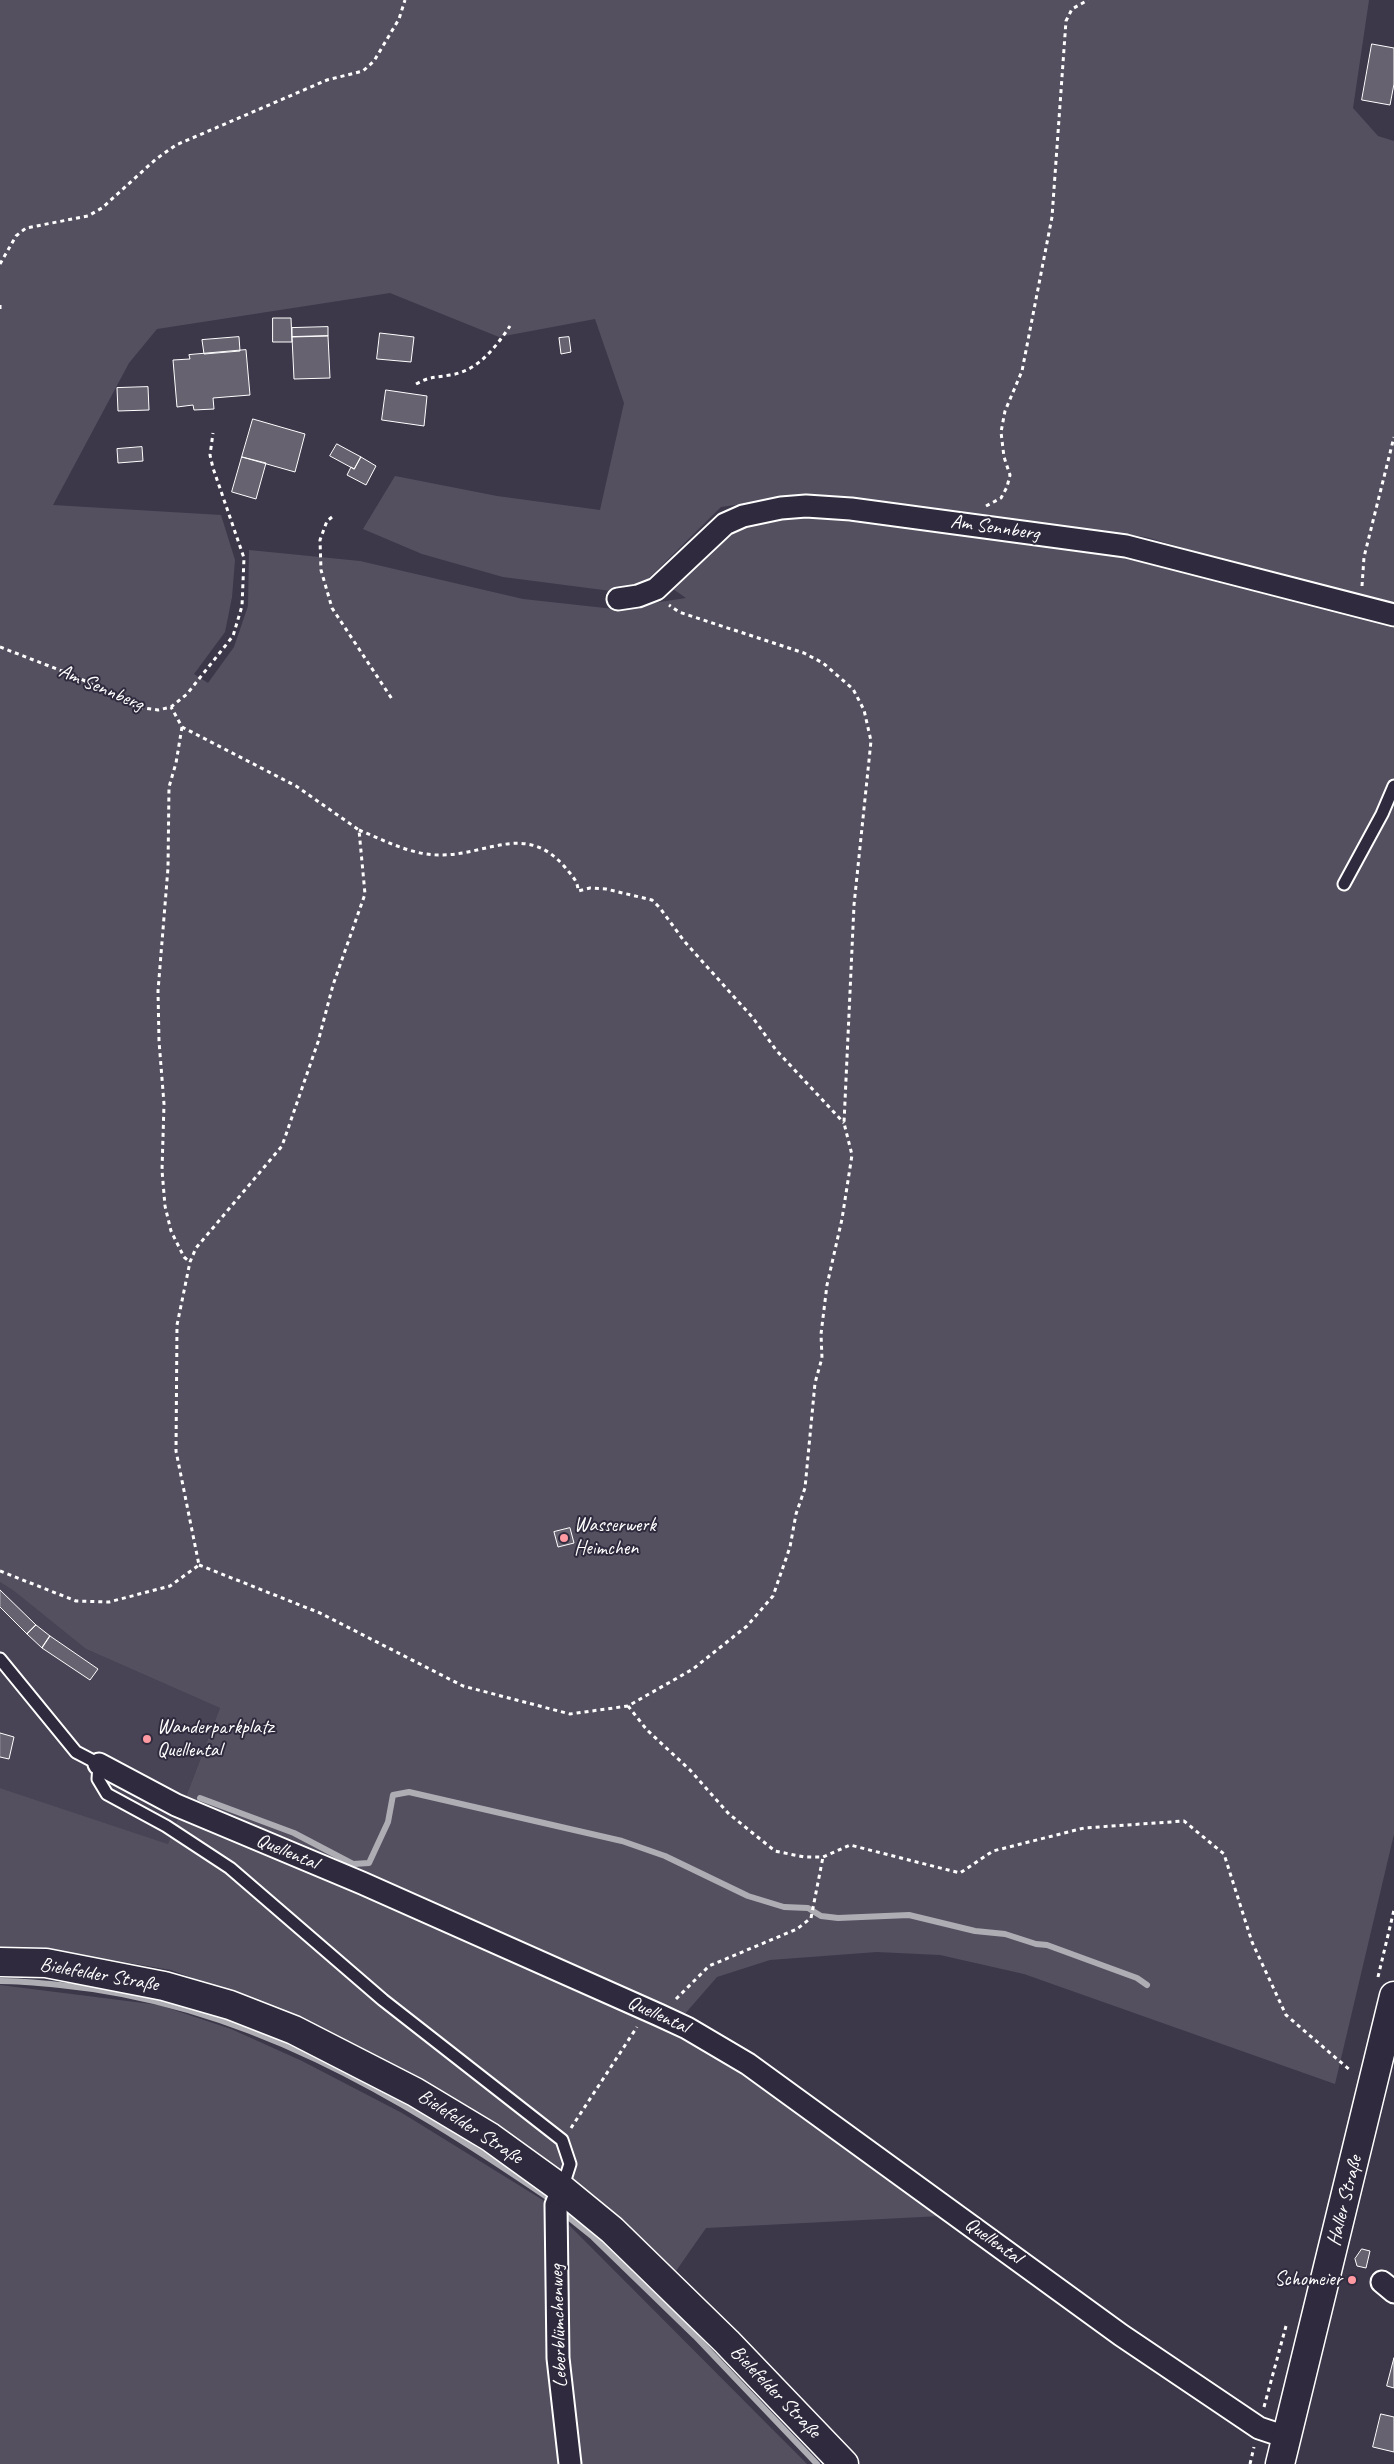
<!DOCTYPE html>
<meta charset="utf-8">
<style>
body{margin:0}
canvas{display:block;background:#3c3749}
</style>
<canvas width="1394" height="2464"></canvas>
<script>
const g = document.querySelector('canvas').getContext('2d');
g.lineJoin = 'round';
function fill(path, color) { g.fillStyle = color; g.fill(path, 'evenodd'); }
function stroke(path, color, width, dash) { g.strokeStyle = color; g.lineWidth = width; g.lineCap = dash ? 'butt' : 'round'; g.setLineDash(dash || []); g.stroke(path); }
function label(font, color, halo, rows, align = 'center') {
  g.font = font + ' Caveat,sans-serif'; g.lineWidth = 4; g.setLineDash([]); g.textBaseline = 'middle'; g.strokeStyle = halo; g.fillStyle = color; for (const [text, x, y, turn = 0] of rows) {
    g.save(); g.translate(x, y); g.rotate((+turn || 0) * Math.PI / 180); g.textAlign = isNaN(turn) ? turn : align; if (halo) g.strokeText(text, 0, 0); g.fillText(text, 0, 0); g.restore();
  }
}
fill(new Path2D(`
 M0,1582L14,1591L86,1649L220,1708L168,1844L0,1788Z`), '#494455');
fill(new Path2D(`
 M0,0H1369L1353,108L1378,136L1394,141V607L1355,594L1282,577L1146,537L806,495L721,507L645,582L619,592L503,577L422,554L363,529L395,476L497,496L600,510L624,403L595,319L499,337L390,293L157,329L129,363L53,505L221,515L235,560L232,597L225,632L194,674L208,683L234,647L248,606L249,550L360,561L523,599L614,609L686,598L673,589L674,581L730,529L779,515L826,512L1124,558L1394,628V1834L1335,2084L1024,1974L940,1955L877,1952L770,1960L717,1977L683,2016L675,2030L868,2160L941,2216L706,2228L676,2271L620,2217L550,2163L423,2084L300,2018L171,1970L47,1949L0,1947V1788L168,1844L220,1708L86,1649L14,1591L0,1582Z
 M0,1985L159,2005L231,2029L302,2061L402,2113L546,2202L807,2464H0Z`), '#555060');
stroke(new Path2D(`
 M200,1798L294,1833L353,1864L369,1863L388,1822L393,1795L409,1792L622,1841L665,1856L748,1896L784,1907L808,1908L821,1916L838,1918L909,1915L975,1931L1005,1934L1036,1944L1047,1945L1137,1978L1147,1985
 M0,1981C20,1981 40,1983 60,1985C245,2003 397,2095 547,2197
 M568,2217L593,2237L695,2336L817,2464`), '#afadb4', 6);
const building = new Path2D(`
 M1372,44L1394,48V84L1390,105L1362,100Z
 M273,318H291L292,342H273Z
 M328,327V336L292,337V328Z
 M380,333L414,337L411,362L377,359Z
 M328,336L330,378L294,379L292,337Z
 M239,337L240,351L204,354L202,340Z
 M569,337L571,352L561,354L559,338Z
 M246,350L250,395L213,398L214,409L194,410L193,405L177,407L173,360L190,359L189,355Z
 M148,387L149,410L118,411L117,388Z
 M386,390L427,396L424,426L382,420Z
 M253,419L305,434L295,472L242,457Z
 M337,444L361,457L354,469L330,456Z
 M142,447L143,461L118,463L117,449Z
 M242,457L266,463L256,499L232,492Z
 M361,457L376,466L366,485L347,475L351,467L354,469Z
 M570,1528L574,1543L558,1547L554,1532Z
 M0,1590L36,1625L27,1634L0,1607Z
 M36,1625L50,1636L42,1648L27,1634Z
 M50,1636L98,1669L90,1680L42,1648Z
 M0,1733L14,1737L9,1759L0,1757Z
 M1362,2249L1370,2251L1366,2268L1357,2266L1355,2259Z
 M1394,2358V2388L1387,2386Z
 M1381,2414L1394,2417V2452L1373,2447Z`);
fill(building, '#666270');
stroke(building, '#fff', 1);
const service = new Path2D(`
 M1344,884L1382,814L1394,786
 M0,1659L76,1752L99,1764L98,1779L107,1794L166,1826L230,1868L383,2000L562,2140L570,2164L562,2189`);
const minor = new Path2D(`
 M618,599L638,596L656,589L725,524L743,516L781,508L806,506L851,509L1126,546L1394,615
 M99,1764L176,1805L362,1883L659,2015L687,2028L748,2064L1121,2335L1259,2428L1286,2437
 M562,2189L556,2205L558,2358L570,2464
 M1382,2282L1394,2292`);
const secondary = new Path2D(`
 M0,1962L46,1963L164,1986L230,2005L294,2030L415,2092L490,2137L562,2189L612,2230L727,2342L844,2464
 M1280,2464L1394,1996`);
stroke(service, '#fff', 15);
stroke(minor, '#fff', 25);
stroke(secondary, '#fff', 31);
stroke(new Path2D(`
 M0,264L16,236L26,228L88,216L102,208L156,159L176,145L327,80L363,71L374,61L399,19L405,0
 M0,305V309
 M416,384C431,376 434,378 450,375C478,371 495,348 510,326
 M986,506L1001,498L1007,487L1010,475L1004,457L1001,432L1005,411L1022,371L1052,217L1066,21L1072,9L1088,0
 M332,517L327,521L320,540L321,570L332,608L392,699
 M1362,586L1364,557L1394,437
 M0,647L75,676L137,707L158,710L171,707L187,694L233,636L242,606L244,558L213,468L210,455L213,433
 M182,727L176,763L169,787L168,868L158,991L159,1041L164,1104L162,1170L165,1206L171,1231L184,1257L190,1262
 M359,830C386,841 413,856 443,855C489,854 526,823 564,866C571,875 578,880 578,891L590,888L606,889L652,900L660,908L684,941L753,1018L776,1050L844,1123
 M199,1565L320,1613L463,1686L570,1714L628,1706L693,1669L747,1626L773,1596L790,1547L796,1514L805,1488L815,1383L822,1358L821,1334L827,1285L842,1219L852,1155L844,1123L854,905L871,741L864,710L853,689L823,663L804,653L679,612L669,605
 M0,1571L76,1601L109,1602L170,1586L199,1565L176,1451L177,1325L190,1262L196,1248L282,1146L318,1042L333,985L365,894L359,830L296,786L182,727L171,707
 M628,1706L647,1730L690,1770L729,1814L775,1851L804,1857H823L850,1845L960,1873L993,1851L1084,1828L1184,1821L1224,1854L1252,1942L1286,2015L1351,2071
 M1378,1977L1394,1910
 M676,1999L709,1966L797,1929L811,1918L823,1857
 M571,2128L637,2027
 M1264,2407L1286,2326
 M1250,2464L1254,2447`), '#fff', 3, [4, 4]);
stroke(service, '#2f2a3d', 11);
stroke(minor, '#2f2a3d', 21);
stroke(secondary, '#2f2a3d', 28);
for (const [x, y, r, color] of [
 [564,1538,5,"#ff9aa2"],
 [147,1739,5,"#ff9aa2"],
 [1352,2280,5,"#ff9aa2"]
]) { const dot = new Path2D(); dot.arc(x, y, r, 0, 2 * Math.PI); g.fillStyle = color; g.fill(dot); stroke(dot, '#2f2a3d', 2); }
label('20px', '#fff', '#2f2a3d', [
 ["Am Sennberg",995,528,8],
 ["Am Sennberg",101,688,23],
 ["Quellental",287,1852,23],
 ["Bielefelder Straße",99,1975,10],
 ["Quellental",658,2015,25],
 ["Bielefelder Straße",470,2127,33],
 ["Haller Straße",1345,2201,-76],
 ["Quellental",993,2241,36],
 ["Leberblümchenweg",559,2326,-92],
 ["Bielefelder Straße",775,2392,46]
]);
label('20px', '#fff', '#2f2a3d', [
 ["Wasserwerk",574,1526],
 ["Heimchen",574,1549],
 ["Wanderparkplatz",157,1728],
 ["Quellental",157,1751],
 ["Schomeier",1342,2280,"right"]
], 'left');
</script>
